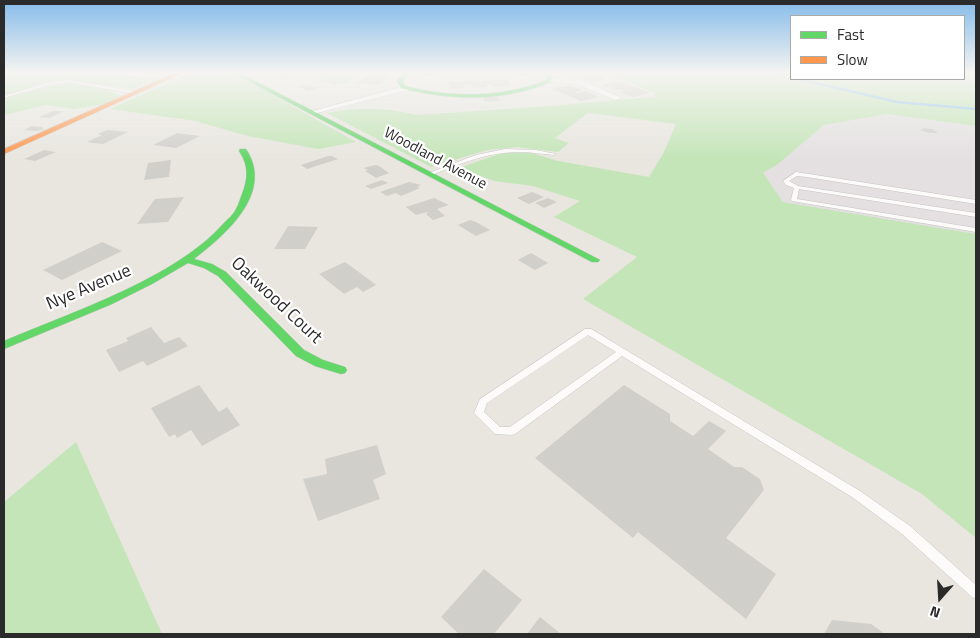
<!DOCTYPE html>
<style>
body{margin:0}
#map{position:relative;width:980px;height:638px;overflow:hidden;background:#e8e6df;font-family:"Titillium Web",sans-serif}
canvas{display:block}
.frame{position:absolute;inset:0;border:5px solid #2a2a2a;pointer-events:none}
.legend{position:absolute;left:790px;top:15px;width:175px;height:65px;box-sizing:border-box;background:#fff;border:1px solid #aaa;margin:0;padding:6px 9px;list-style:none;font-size:15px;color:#2a2a2a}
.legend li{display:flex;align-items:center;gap:10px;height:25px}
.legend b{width:25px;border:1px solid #aaa}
.north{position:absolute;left:915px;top:573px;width:50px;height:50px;-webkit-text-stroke:4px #fff;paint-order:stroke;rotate:199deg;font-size:14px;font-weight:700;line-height:20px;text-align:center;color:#2a2a2a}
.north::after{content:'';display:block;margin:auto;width:18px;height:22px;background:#2a2a2a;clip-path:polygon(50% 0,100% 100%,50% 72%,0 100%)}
</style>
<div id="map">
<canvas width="980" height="638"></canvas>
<div class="frame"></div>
<ul class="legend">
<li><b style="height:6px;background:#63d668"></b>Fast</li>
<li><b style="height:6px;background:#ff974d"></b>Slow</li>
</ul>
<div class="north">N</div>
</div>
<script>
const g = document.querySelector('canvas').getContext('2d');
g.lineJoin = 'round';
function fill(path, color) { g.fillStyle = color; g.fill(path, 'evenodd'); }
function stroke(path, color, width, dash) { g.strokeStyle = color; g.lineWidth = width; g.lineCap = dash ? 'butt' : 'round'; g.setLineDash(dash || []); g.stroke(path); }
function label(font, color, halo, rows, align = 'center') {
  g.font = font + ' "Titillium Web",sans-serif'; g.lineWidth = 4.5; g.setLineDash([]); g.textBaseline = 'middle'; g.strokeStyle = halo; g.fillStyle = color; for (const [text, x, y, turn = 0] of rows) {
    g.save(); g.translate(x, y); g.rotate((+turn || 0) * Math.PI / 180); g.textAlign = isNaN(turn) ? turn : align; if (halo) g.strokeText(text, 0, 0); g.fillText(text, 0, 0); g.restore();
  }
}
fill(new Path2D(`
 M887,114L976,126V234L783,202L763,173L778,164L824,125Z`), '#e4e0e2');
fill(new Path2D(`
 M4,72H100L157,79L133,89L68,80L44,83L4,96Z
 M229,72L255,85L356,142L318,149L248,136L195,121L110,109L190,73Z
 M303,72H359L348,83L335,85Z
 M597,72H791V79H964V72H976V126L887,114L824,125L778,164L763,173L783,202L976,234V538L922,494L583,299L637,257L554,217L580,201L533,186L494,181L459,168L502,153H532L558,161L649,177L663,154L676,124L588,113L555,138L569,143L558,152L517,147L487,150L431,167L327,113C356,107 388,107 416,115L552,106L651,97L656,94L631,83Z
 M68,83L105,89L121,96L100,105L74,109L46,105L4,115V98L42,88Z
 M76,442L162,634H4V502Z`), '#c3e5b7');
stroke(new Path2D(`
 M779,72L791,77
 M799,79L897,102L976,109`), '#90c6ec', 2.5);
fill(new Path2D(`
 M369,72H383L382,74H389L386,78L376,79H385L379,85L357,84Z
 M424,72H446L442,77L422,76Z
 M502,72H528L531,74L516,77Z
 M573,72H592L607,79L593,82L580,77L588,75L578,76L569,73Z
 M284,73L294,77L284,79L275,75Z
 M507,79L511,86L492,87L490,84H486L488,87L473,88L472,85H463L464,88L450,89L448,82Z
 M618,81L639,88L650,93L633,97L619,92L626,90H616L602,85Z
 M308,84L317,89L308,91L299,86Z
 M569,85L582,90L575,92L577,93L585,91L599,97L581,101L552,89Z
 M483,97H498L500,101L485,102Z
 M53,111H64L49,118L39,117Z
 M31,126L43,127L42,128L45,129L35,131L25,130Z
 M924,128L932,129L938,133H929L920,130Z
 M107,130L128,132L103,144L87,142L102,135L98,134Z
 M177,133L200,136L176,148L153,145Z
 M44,150L56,152L35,161L24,159Z
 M328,156H332L338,159L307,169L301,165Z
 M171,160L169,177L144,180L148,163Z
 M375,165L379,166L389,173L376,178L365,171L368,170L364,168Z
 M382,180L388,183L371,189L365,186Z
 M409,182L421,185L417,187L420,188L401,196L396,193L387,196L380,192Z
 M532,192L544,197L529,204L517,198Z
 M184,197L168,222L137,224L155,199Z
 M434,198L449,205L437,209L445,216L433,220L426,214L428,213L427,212L416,215L406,207Z
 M548,198L557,202L544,208L535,203Z
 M470,220L476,222L490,230L476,236L458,225Z
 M288,226L318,227L305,249H274Z
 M102,242L122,251L62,280L43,270Z
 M531,253L548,263L535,270L518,260Z
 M345,262L371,281L376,285L363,292L357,287L344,294L319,274Z
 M151,327L164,343L179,337L188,346L147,366L143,361L119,372L106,350L128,341L126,338Z
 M199,385L219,412L227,407L240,425L202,446L191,430L177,438L175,434L169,437L151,408Z
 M624,385L670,414V421L693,436L709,421L726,431L708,449L734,467H742L760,479L764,490L726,538L776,574L746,619L638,532L633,538L535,458Z
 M377,445L386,474L373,480L380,499L318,521L303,479L327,474L325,459Z
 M484,569L522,600L494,634H459L441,617Z
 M540,617L561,634H527Z
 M832,620L871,624L885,634H824Z`), '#d1cfca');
const lane = new Path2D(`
 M68,80L137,92L139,93L137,94L68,82L51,84L4,98V96L51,82Z
 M505,149L536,150L556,154L554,155C543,154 531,152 519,152C489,152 461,163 434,174L429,173L476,155Z
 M796,172L976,200V204L807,177L797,176L789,181L798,186L976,213V217L799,189L797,199L976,228V232L792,201L791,200L794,188L786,185L783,181Z
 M585,329H591L860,491L910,526L976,585V599L972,597L902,534L852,497L622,356L515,434L512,435L495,434L474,413L480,399ZM588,335L616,352L510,427H500L484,412L487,403Z`);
const street = new Path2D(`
 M547,78L581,80L622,98L615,100L577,84L550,82H547Z
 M405,86H408V90L313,114L309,112Z`);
const fast = new Path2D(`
 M231,72H238L600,260L598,262H592Z
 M404,72H410L403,81L405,86C451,98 502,98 546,80L547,76L542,72H548L553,76L551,82C503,102 451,101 401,88L397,81Z
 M240,149H246C275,193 225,235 194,259L212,264L226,272L304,350L323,360L345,367L347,370L345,373L341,374L315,366L296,356L218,276L204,268L188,263L152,284L112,304L4,349V341C72,312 176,278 224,223C228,219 234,214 236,209C239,204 240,199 242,194C248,179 249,165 239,151Z`);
const slow = new Path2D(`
 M177,72H185L4,154V149Z`);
stroke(lane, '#c6c5c5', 1);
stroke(street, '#c6c5c5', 1);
stroke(fast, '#c6c5c5', 1);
stroke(slow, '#c6c5c5', 1);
fill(lane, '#fcfbfa');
fill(street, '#fcfbfa');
fill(fast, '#63d668');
fill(slow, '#ff974d');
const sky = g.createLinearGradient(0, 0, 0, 161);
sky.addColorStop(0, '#85bbea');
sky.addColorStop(0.45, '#f5f4f1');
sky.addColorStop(1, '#f5f4f100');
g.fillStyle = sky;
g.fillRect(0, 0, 980, 161);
label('15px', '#2a2a2a', '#fff', [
 ["Woodland Avenue",435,159,28]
]);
label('18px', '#2a2a2a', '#fff', [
 ["Nye Avenue",89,288,-23],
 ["Oakwood Court",276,301,43]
]);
</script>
